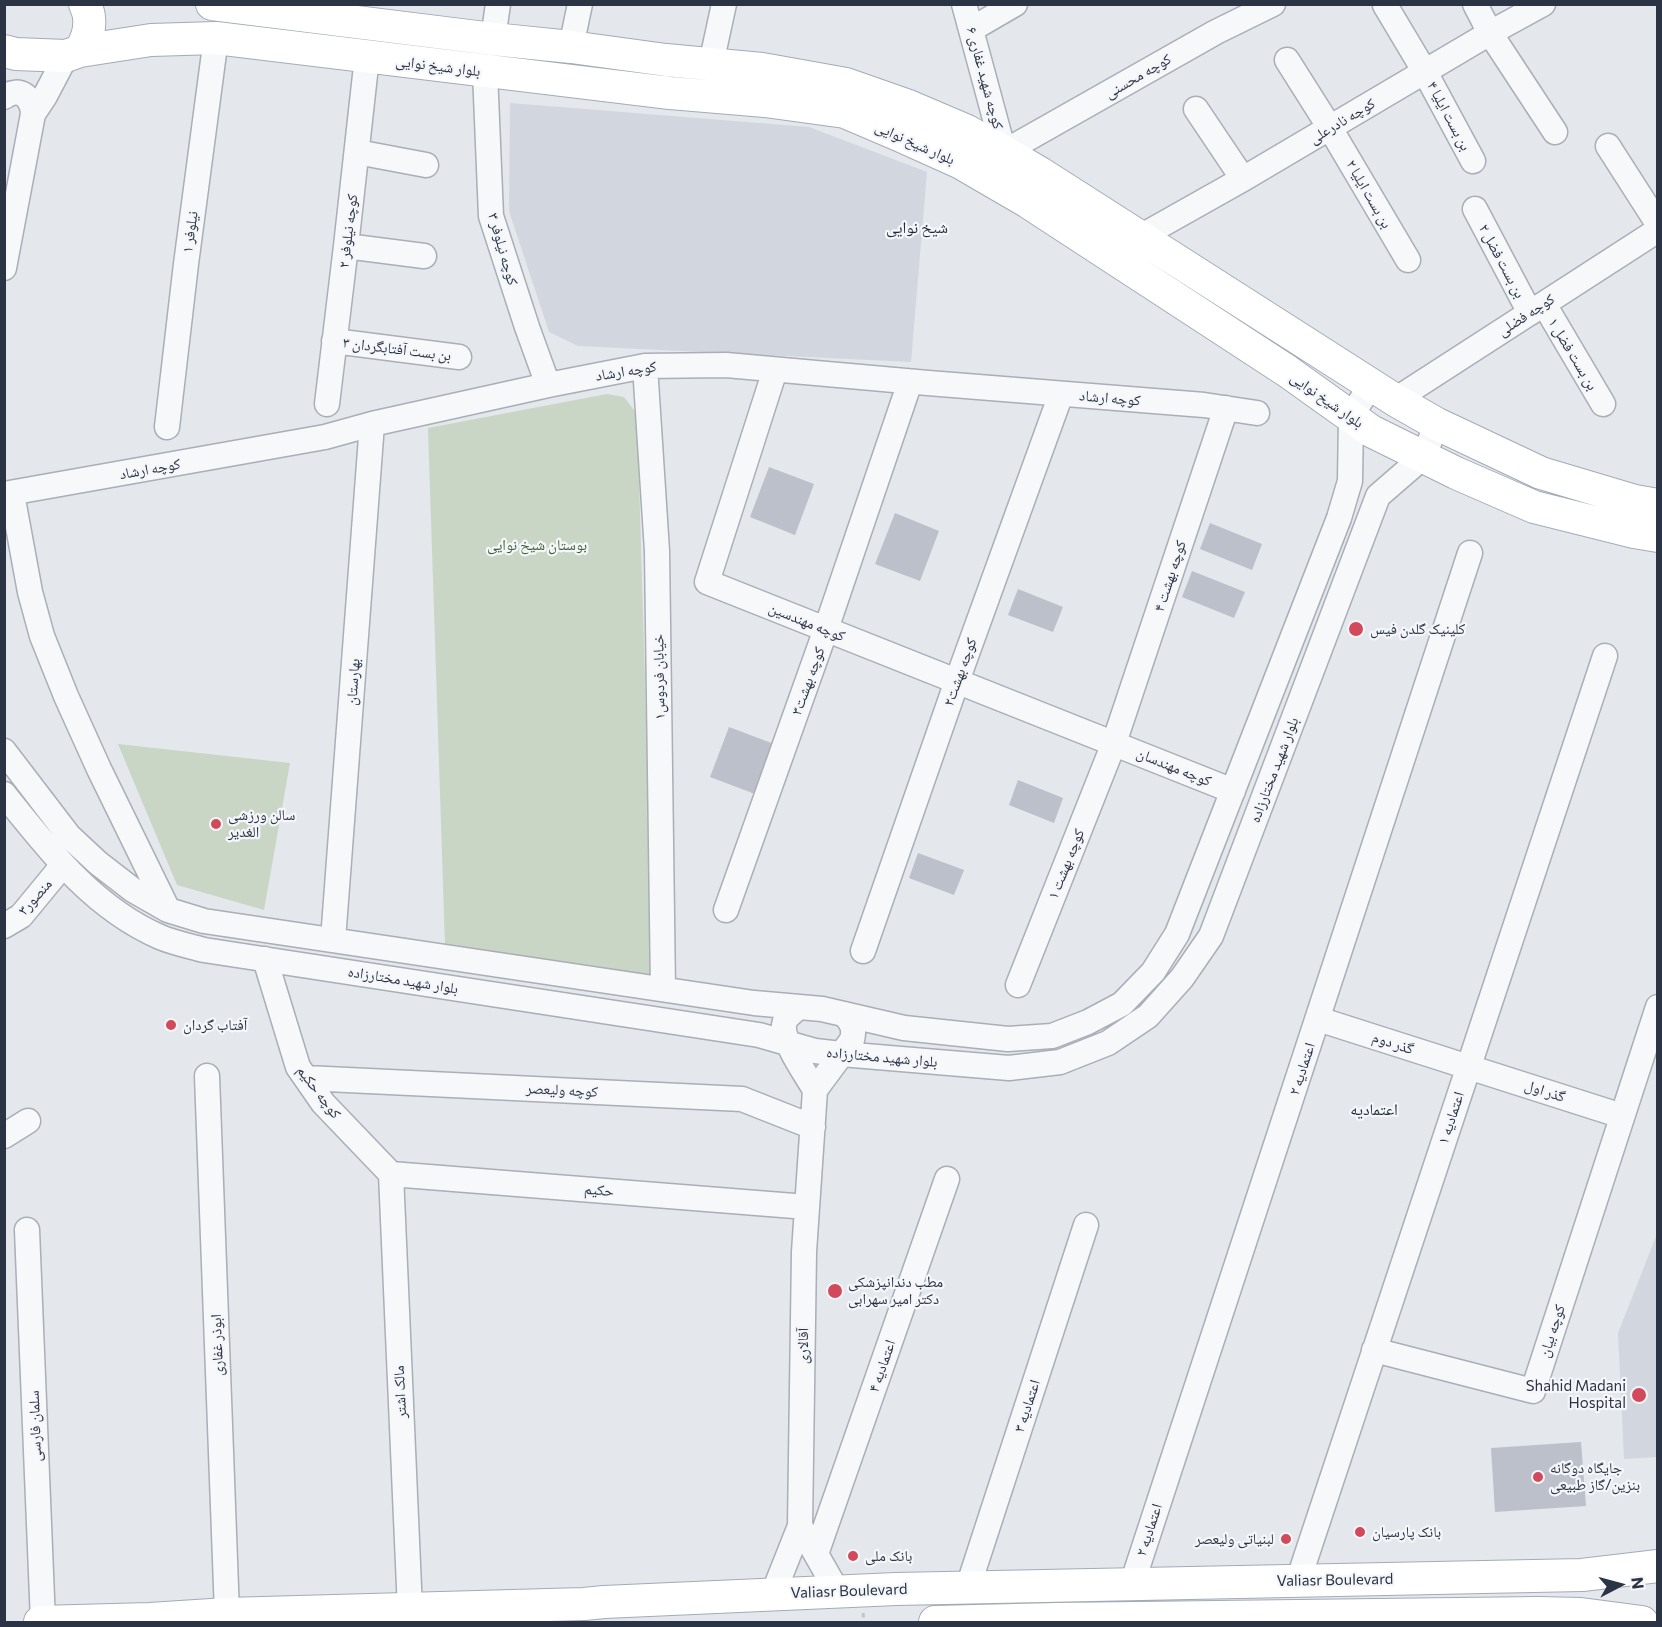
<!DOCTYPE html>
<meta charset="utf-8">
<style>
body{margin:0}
#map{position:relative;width:1662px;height:1627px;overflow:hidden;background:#e4e7ec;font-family:Commissioner,sans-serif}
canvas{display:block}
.frame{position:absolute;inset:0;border:6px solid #2b3445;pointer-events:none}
.north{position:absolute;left:1590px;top:1555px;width:60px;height:60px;-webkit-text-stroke:4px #f4f6f9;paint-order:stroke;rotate:84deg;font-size:16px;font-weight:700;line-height:24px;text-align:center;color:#2b3445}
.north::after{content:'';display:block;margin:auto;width:21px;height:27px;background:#2b3445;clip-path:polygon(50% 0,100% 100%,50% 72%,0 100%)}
</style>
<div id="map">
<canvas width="1662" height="1627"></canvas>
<div class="frame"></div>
<div class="north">N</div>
</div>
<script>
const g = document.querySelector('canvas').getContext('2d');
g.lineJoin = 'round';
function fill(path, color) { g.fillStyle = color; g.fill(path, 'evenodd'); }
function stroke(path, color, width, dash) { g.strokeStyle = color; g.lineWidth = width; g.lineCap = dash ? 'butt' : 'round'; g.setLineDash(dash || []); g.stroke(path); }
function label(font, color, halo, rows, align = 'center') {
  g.font = font + ' Commissioner,"Noto Naskh Arabic",sans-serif'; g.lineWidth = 4.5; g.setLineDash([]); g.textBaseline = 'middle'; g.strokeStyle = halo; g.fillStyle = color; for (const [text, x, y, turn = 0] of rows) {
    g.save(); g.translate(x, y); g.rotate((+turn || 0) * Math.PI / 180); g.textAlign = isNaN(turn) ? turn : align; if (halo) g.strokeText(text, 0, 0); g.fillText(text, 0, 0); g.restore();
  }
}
fill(new Path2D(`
 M510,103L809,127L927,172L911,362L578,346L549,332L509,211Z
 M1657,1234V1457L1624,1459L1618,1333Z`), '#d2d6de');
fill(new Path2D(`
 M607,394L624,397L637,414L654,979L445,946L428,428Z
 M118,744L290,763L264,910L177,885Z`), '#c9d6c5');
fill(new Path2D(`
 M769,467L814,484L795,535L750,517Z
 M895,513L939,531L920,581L875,564Z
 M1210,523L1262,544L1252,570L1200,549Z
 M1192,571L1245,592L1234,618L1182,597Z
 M1018,589L1063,607L1053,632L1008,615Z
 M729,727L774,744L755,794L710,777Z
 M1018,780L1063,798L1054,823L1009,805Z
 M918,853L964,870L954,895L909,878Z
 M1581,1442L1586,1506L1495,1512L1491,1448Z`), '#bbc0ca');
const minor = new Path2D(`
 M964,4L1004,152L1216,32L1273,4
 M1475,4L1490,33L1555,132
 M1385,5L1425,72L1473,161
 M972,29L1015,4
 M493,39L498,4
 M571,47L580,4
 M1287,60L1330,128L1408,260
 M711,64L724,4
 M485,72L491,216L527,327L548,385
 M4,97C20,86 32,97 33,114
 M1196,109L1243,179
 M1608,146L1658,224
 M357,152L426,165
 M1475,209L1530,313
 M1140,237L1243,179L1490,33L1543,4
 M346,246L424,256
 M4,268L33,114L45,96L66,56
 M1544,304L1603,404
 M334,341L459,357
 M645,366L657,551L663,989
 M775,370L707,582L1233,791
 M1395,400L1658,230
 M327,404L346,246L367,57
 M167,427L186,264L216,38
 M4,494L325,437L372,424L548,385L645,366L726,365L928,383L1204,405L1257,413
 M12,494L30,592L42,636L66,696L99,769L168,910
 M4,751L69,836L98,863L133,890L168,910L204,921L754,1003L822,1009L904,1028L1008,1039L1052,1036L1088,1022L1122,1004L1153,972L1177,934L1339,518L1350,481L1351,416L1371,385
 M4,794C48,849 93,908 160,937C174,943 190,946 204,950L759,1035L815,1051L841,1054L1009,1068L1060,1062L1108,1043L1148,1016L1182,978L1211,936L1378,496L1423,457L1437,424
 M726,910L826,629L910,382
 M4,926L21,916L63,865
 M333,940L372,424
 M863,951L957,681L1061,394
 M265,959L298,1067L323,1103L391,1174
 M1018,985L1114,743L1226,408
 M799,1007C793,1012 785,1017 784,1025C782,1041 807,1076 815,1090
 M1318,1019L1622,1116
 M207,1076L227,1614
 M306,1078L742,1099L813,1127
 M815,1090L804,1252L800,1526L837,1591
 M815,1090L852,1040C855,1028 852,1023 844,1014
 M4,1136L28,1121
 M391,1174L410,1610
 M391,1174L807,1207
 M27,1230L43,1622
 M1374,1350L1533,1391L1658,1007
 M816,1554L947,1179
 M1298,1581L1605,656
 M1132,1584L1470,553
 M968,1587L1086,1225
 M773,1594L800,1526`);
const major = new Path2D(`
 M212,4L493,39L571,47L666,60L762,69L846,84L906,105L967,131L1004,152L1040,173L1395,400L1437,424L1541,473L1635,501L1658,505
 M4,51L16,54L66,56L80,51L151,40L216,38L670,93L765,101L845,112L899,135L961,163L1028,202L1287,371L1371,431L1456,473L1534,507L1634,532L1658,536
 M80,51C89,37 93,20 85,4
 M40,1622L150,1619L227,1614L584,1604L604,1602L896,1589L1582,1575L1658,1566
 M935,1622L1057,1619L1538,1613L1581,1614L1642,1622`);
stroke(minor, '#a9aeb7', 27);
stroke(major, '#a3abb8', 34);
stroke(new Path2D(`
 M863,1613L864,1622`), '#c2c5cb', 3, [4.5, 4.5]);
stroke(minor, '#f7f8fa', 24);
stroke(major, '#fff', 32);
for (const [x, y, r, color] of [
 [1356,629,8,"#d1495b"],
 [216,824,6,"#d1495b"],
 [171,1025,6,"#d1495b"],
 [835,1291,8,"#d1495b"],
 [1639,1395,8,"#d1495b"],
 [1538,1477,6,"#d1495b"],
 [1360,1532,6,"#d1495b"],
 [1286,1539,6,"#d1495b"],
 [853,1556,6,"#d1495b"]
]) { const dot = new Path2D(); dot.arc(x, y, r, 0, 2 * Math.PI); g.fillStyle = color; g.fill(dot); stroke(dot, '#f4f6f9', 2); }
label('15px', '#2b3445', '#f4f6f9', [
 ["بلوار شیخ نوایی",438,66,7],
 ["کوچه محسنی",1138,76,-30],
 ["کوچه شهید غفاری ۶",985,78,75],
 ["۴ بن بست ایلیا",1449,116,62],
 ["کوچه نادرعلی",1342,121,-31],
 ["بلوار شیخ نوایی",915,143,24],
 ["بن بست ایلیا ۲",1369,194,60],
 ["کوچه نیلوفر ۲",348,231,-83],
 ["۱ نیلوفر",190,232,-82],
 ["کوچه نیلوفر ۳",503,249,74],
 ["۲ بن بست فضل",1502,261,62],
 ["کوچه فضلی",1526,315,-33],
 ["بن بست آفتابگردان ۳",397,349,7],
 ["بن بست فضل ۱",1573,354,59],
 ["کوچه ارشاد",626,371,-9],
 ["کوچه ارشاد",1110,398,5],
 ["بلوار شیخ نوایی",1327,400,35],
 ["کوچه ارشاد",150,469,-10],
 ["کوچه بهشت ۴",1170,576,-72],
 ["کوچه مهندسین",807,622,22],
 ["کوچه بهشت۲",960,672,-70],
 ["خیابان فردوس۱",659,677,-91],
 ["کوچه بهشت۳",808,681,-70],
 ["بهارستان",353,682,-86],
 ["کوچه مهندسان",1174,767,22],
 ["بلوار شهید مختارزاده",1274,770,-69],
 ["کوچه بهشت ۱",1066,864,-68],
 ["منصور۳",35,897,-49],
 ["بلوار شهید مختارزاده",403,980,9],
 ["گذر دوم",1393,1043,18],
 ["بلوار شهید مختارزاده",882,1057,5],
 ["اعتمادیه ۲",1302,1069,-72],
 ["کوچه ولیعصر",562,1090,3],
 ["گذر اول",1545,1091,18],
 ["کوچه حکیم",319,1092,53],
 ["اعتمادیه ۱",1451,1118,-72],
 ["حکیم",599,1190,5],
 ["کوچه بیان",1552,1331,-72],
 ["ابوذر غفاری",217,1345,-92],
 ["آقالاری",803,1346,-89],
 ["اعتمادیه ۴",882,1366,-71],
 ["مالک اشتر",400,1392,-93],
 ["اعتمادیه ۳",1027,1406,-72],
 ["سلمان فارسی",35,1426,-92],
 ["اعتمادیه ۲",1149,1530,-72],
 ["Valiasr Boulevard",1335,1580,-1],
 ["Valiasr Boulevard",849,1591,-2]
]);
label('15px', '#3f6138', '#f4f6f9', [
 ["بوستان شیخ نوایی",537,545]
]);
label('15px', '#2b3445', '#f4f6f9', [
 ["کلینیک گلدن فیس",1370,629],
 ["سالن ورزشی",228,815],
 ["الغدیر",228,832],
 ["آفتاب گردان",183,1025],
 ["مطب دندانپزشکی",848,1282],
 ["دکتر امیر سهرابی",848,1299],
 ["Shahid Madani",1626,1386,"right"],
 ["Hospital",1626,1403,"right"],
 ["جایگاه دوگانه",1550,1468],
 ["بنزین/گاز طبیعی",1550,1485],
 ["بانک پارسیان",1372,1532],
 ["لبنیاتی ولیعصر",1274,1539,"right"],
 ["بانک ملی",865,1556]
], 'left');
label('16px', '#1d2536', '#f4f6f9', [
 ["شیخ نوایی",917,228],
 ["اعتمادیه",1374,1110]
]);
</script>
